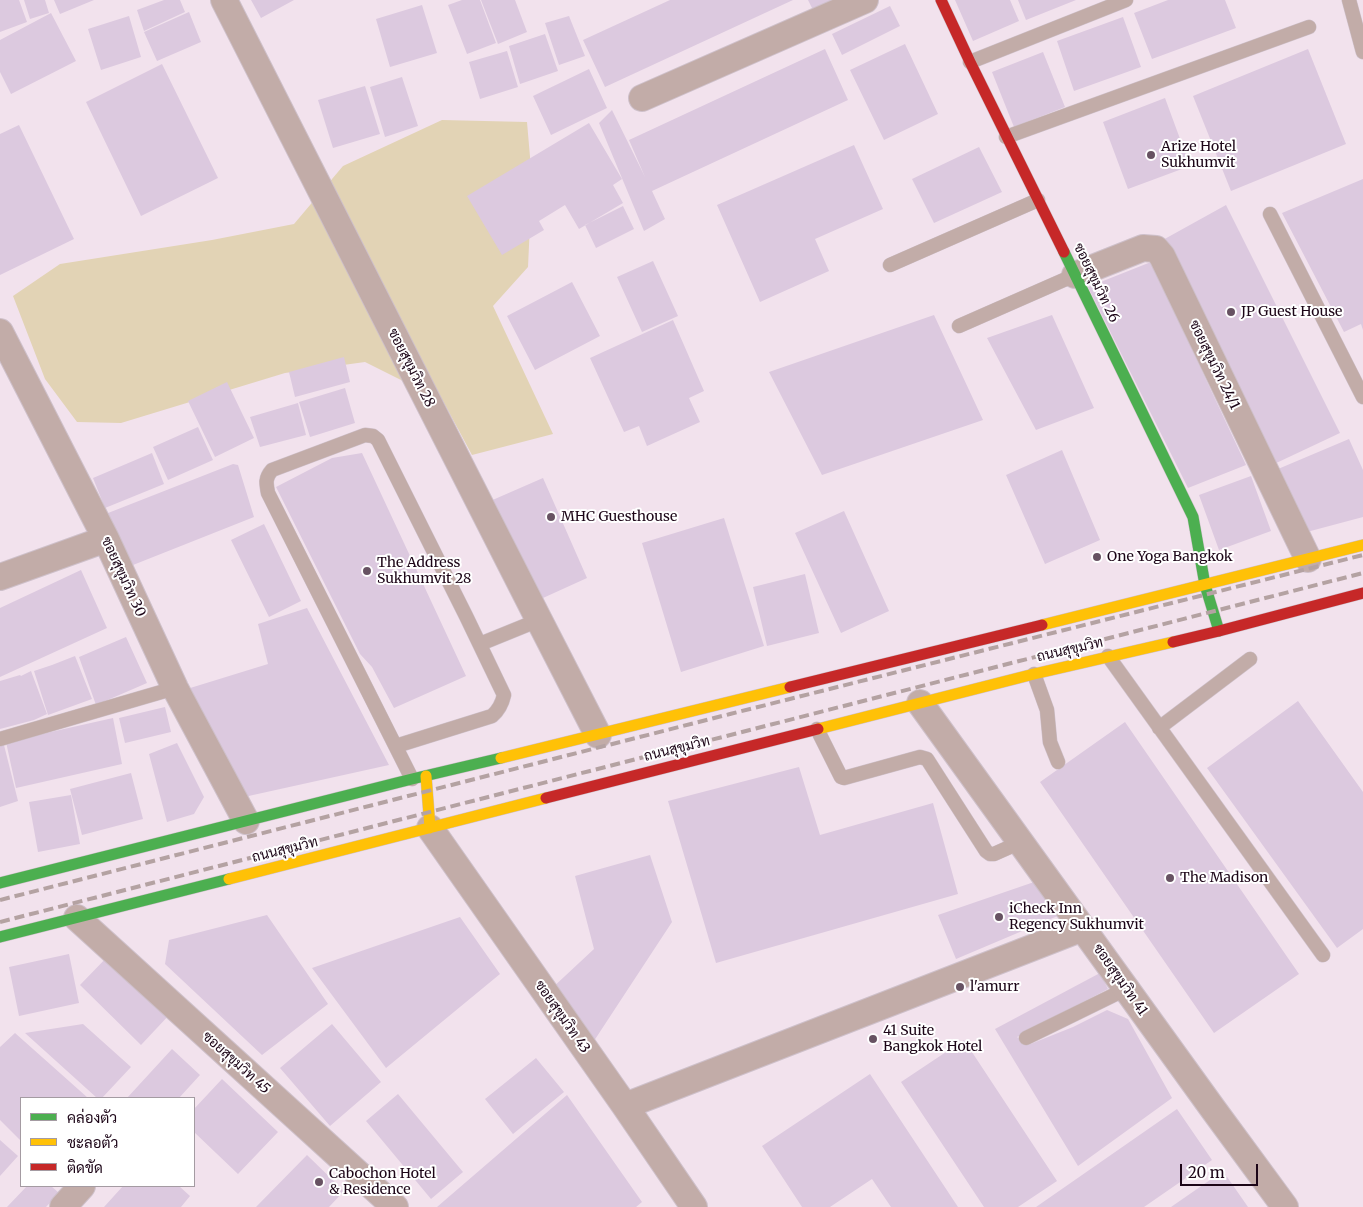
<!DOCTYPE html>
<meta charset="utf-8">
<style>
body{margin:0}
#map{position:relative;width:1363px;height:1207px;overflow:hidden;background:#f2e2ed;font-family:Merriweather,Sarabun,serif}
canvas{display:block}
.legend{position:absolute;left:20px;top:1097px;width:175px;height:90px;box-sizing:border-box;background:#fff;border:1px solid #a49ba2;margin:0;padding:6px 9px;list-style:none;font-size:15px;color:#1c0517}
.legend li{display:flex;align-items:center;gap:10px;height:25px}
.legend b{width:25px;border:1px solid #a49ba2}
.scale{position:absolute;left:1180px;top:1164px;width:78px;height:22px;box-sizing:border-box;border:2px solid #1c0517;border-top:0;padding-left:6px;font-size:15px;line-height:18px;white-space:nowrap;color:#1c0517;-webkit-text-stroke:4px #fff;paint-order:stroke}
</style>
<div id="map">
<canvas width="1363" height="1207"></canvas>
<ul class="legend">
<li><b style="height:6px;background:#4caf50"></b>คล่องตัว</li>
<li><b style="height:6px;background:#ffc107"></b>ชะลอตัว</li>
<li><b style="height:6px;background:#c62828"></b>ติดขัด</li>
</ul>
<div class="scale">20 m</div>
</div>
<script>
const g = document.querySelector('canvas').getContext('2d');
g.lineJoin = 'round';
function fill(path, color) { g.fillStyle = color; g.fill(path, 'evenodd'); }
function stroke(path, color, width, dash) { g.strokeStyle = color; g.lineWidth = width; g.lineCap = dash ? 'butt' : 'round'; g.setLineDash(dash || []); g.stroke(path); }
function label(font, color, halo, rows, align = 'center') {
  g.font = font + ' Merriweather,Sarabun,serif'; g.lineWidth = 4; g.setLineDash([]); g.textBaseline = 'middle'; g.strokeStyle = halo; g.fillStyle = color; for (const [text, x, y, turn = 0] of rows) {
    g.save(); g.translate(x, y); g.rotate((+turn || 0) * Math.PI / 180); g.textAlign = isNaN(turn) ? turn : align; if (halo) g.strokeText(text, 0, 0); g.fillText(text, 0, 0); g.restore();
  }
}
fill(new Path2D(`
 M442,120L527,122L532,180L528,267L493,306L553,434L472,455L443,401L365,362L285,373L121,423L77,422L45,379L13,296L60,264L212,240L294,224L343,166Z`), '#e2d3b5');
fill(new Path2D(`
 M0,0H19L27,22L0,32Z
 M24,0H45L49,13L30,19Z
 M54,0H94L60,14Z
 M164,0H180L185,12L144,31L137,10Z
 M251,0H294L261,18Z
 M462,0H480L496,43L467,54L448,5Z
 M481,0H515L527,32L498,44Z
 M670,0H793L605,87L583,40Z
 M808,0H861L818,20Z
 M955,0H1010L1019,21L973,41Z
 M1018,0H1076L1026,20Z
 M1168,0H1225L1236,28L1152,59L1134,13Z
 M422,5L437,53L390,67L376,19Z
 M890,6L900,26L842,55L832,34Z
 M189,12L201,42L157,61L144,32Z
 M51,13L76,61L11,94L0,72V40Z
 M129,16L141,57L101,70L88,29Z
 M569,16L585,56L559,65L545,23Z
 M1123,17L1141,67L1074,91L1057,41Z
 M545,34L558,71L520,84L509,46Z
 M905,44L938,114L884,140L850,70Z
 M825,49L848,100L652,191L665,219L644,231L599,123L612,110L645,177L629,140Z
 M1308,49L1346,144L1231,191L1193,96Z
 M507,51L518,87L480,99L469,62Z
 M1043,52L1065,107L1014,127L992,72Z
 M162,64L218,178L141,216L86,102Z
 M589,69L607,108L551,135L533,96Z
 M402,77L418,126L385,137L370,87Z
 M365,86L380,134L333,148L318,100Z
 M1165,98L1190,166L1128,189L1103,122Z
 M589,123L622,179L613,185L623,203L579,229L565,205L539,221L544,230L502,255L467,196Z
 M19,125L74,239L0,275V134Z
 M854,145L883,209L815,239L829,271L760,302L717,205Z
 M979,147L1002,192L934,223L912,179Z
 M1363,179V330L1361,324L1344,332L1282,213Z
 M1226,205L1340,433L1272,465L1161,241Z
 M623,206L634,229L596,248L585,225Z
 M653,261L678,316L642,332L617,277Z
 M1151,262L1246,465L1188,488L1088,287Z
 M572,282L600,336L535,370L507,316Z
 M934,315L983,420L822,475L769,372Z
 M1052,315L1094,408L1036,430L987,338Z
 M673,320L704,391L689,398L700,422L647,446L639,426L624,432L590,358Z
 M344,357L350,382L295,397L289,372Z
 M227,382L254,438L215,457L188,401Z
 M345,388L355,423L310,437L299,402Z
 M298,403L306,435L260,447L250,417Z
 M198,427L213,460L168,480L153,447Z
 M1349,439L1363,470V517L1303,533L1278,469Z
 M1062,450L1100,540L1045,564L1006,475Z
 M152,453L164,484L105,508L93,478Z
 M362,453L466,676L394,708L372,667L360,654L276,487L332,458Z
 M233,464L238,465L254,517L133,565L103,515Z
 M1251,476L1271,531L1219,550L1199,495Z
 M543,478L587,578L532,603L488,502Z
 M844,511L889,611L841,633L795,533Z
 M724,518L764,646L681,672L642,543Z
 M264,524L301,601L269,617L231,540Z
 M81,570L107,628L0,677V608Z
 M805,574L819,633L767,646L753,587Z
 M307,608L389,765L244,797L187,689L268,664L258,624Z
 M126,637L147,683L96,705L79,657Z
 M75,656L92,699L48,715L34,671L52,665Z
 M31,671L47,714L34,720L0,729V681L20,675L21,676Z
 M1298,701L1363,792V929L1337,948L1207,768Z
 M165,707L171,732L125,743L119,718Z
 M113,718L122,764L16,788L6,742Z
 M1125,722L1299,974L1214,1033L1040,782Z
 M3,741L18,801L0,807V742Z
 M177,743L204,797L194,814L167,822L149,754Z
 M799,767L820,835L933,803L958,894L716,963L668,801Z
 M131,773L143,819L82,835L70,789Z
 M71,795L80,844L38,852L29,802Z
 M650,855L672,922L590,1047L550,990L594,949L575,876Z
 M1037,881L1060,915L956,959L938,915Z
 M267,915L328,1004L262,1055L165,964L169,940Z
 M460,917L500,974L386,1068L312,968Z
 M69,954L79,1003L19,1016L9,967Z
 M110,954L171,1013L141,1045L80,985Z
 M1100,973L1108,989L1017,1037L1028,1045L1073,1027L1107,1010L1128,1019L1172,1098L1078,1166L995,1029Z
 M83,1024L131,1067L102,1098H97L25,1033Z
 M332,1024L381,1082L330,1126L280,1068Z
 M15,1033L88,1098H21V1141L0,1120V1047Z
 M964,1040L1057,1181L1018,1207H984L901,1082Z
 M172,1049L200,1075L179,1098H127Z
 M536,1058L564,1092L513,1134L485,1099Z
 M870,1074L958,1207H891L872,1179L830,1207H802L762,1146Z
 M222,1079L278,1132L238,1174L194,1132V1109Z
 M398,1094L463,1172L431,1199L366,1121Z
 M567,1095L642,1202L636,1207H437Z
 M1177,1109L1212,1160L1144,1207H1036Z
 M0,1140L18,1156L0,1176Z
 M307,1155L344,1191L329,1207H256Z
 M1223,1171L1248,1207H1171Z
 M27,1186H51L59,1193L46,1207H7Z
 M123,1186H179L190,1196L181,1207H104Z`), '#dcc9df');
const lane = new Path2D(`
 M1349,0L1363,52
 M970,62L1126,0
 M1006,137L1309,27
 M1270,214L1363,397
 M890,265L1038,200
 M959,326L1075,275
 M480,644L539,620
 M1108,656L1323,955
 M1034,674L1047,710L1050,742L1058,762
 M1159,728L1250,659
 M817,729L841,777L844,778L920,757L927,759L986,851L990,854H994L1021,842
 M0,739L175,688
 M396,746L492,716C499,710 502,704 504,695L466,616L378,440L373,436L365,435L272,470C265,478 266,483 268,493L412,779
 M1026,1038L1126,989`);
const street = new Path2D(`
 M224,0L539,620L598,735
 M642,98L865,0
 M1075,275L1143,248L1156,249L1162,256L1308,559
 M0,332L106,539L175,688L246,821
 M0,577L106,539
 M920,703L1213,1109L1285,1207
 M430,828L625,1106L694,1207
 M77,918L395,1207
 M625,1106L1083,928
 M63,1207L82,1186`);
const fast = new Path2D(`
 M1064,252L1193,517L1205,585
 M1205,585L1219,631
 M0,883L412,779L501,758
 M0,937L229,879`);
const slow = new Path2D(`
 M1042,625L1363,545
 M818,729L1034,674L1173,642
 M501,758L790,687
 M426,776L430,828
 M229,879L546,798`);
const jam = new Path2D(`
 M941,0L970,62L1064,252
 M1173,642L1219,631L1363,593
 M790,687L1042,625
 M546,798L818,729`);
stroke(lane, '#cec0ca', 15);
stroke(street, '#cec0ca', 28);
stroke(fast, '#cec0ca', 12);
stroke(slow, '#cec0ca', 12);
stroke(jam, '#cec0ca', 12);
stroke(lane, '#c2aca8', 14);
stroke(street, '#c2aca8', 26);
stroke(fast, '#4caf50', 11);
stroke(slow, '#ffc107', 11);
stroke(jam, '#c62828', 11);
stroke(new Path2D(`
 M0,900L730,714L1363,555
 M0,922L1363,573`), '#b4a2a2', 4, [10, 5]);
for (const [x, y, r, color] of [
 [1151,155,5,"#675262"],
 [1231,312,5,"#675262"],
 [551,517,5,"#675262"],
 [1097,557,5,"#675262"],
 [367,571,5,"#675262"],
 [1170,878,5,"#675262"],
 [999,917,5,"#675262"],
 [960,987,5,"#675262"],
 [873,1039,5,"#675262"],
 [319,1182,5,"#675262"]
]) { const dot = new Path2D(); dot.arc(x, y, r, 0, 2 * Math.PI); g.fillStyle = color; g.fill(dot); stroke(dot, '#fff', 2); }
label('14px', '#1c0517', '#fff', [
 ["Arize Hotel",1161,147],
 ["Sukhumvit",1161,163],
 ["JP Guest House",1241,312],
 ["MHC Guesthouse",561,517],
 ["One Yoga Bangkok",1107,557],
 ["The Address",377,563],
 ["Sukhumvit 28",377,579],
 ["The Madison",1180,878],
 ["iCheck Inn",1009,909],
 ["Regency Sukhumvit",1009,925],
 ["l'amurr",970,987],
 ["41 Suite",883,1031],
 ["Bangkok Hotel",883,1047],
 ["Cabochon Hotel",329,1174],
 ["& Residence",329,1190]
], 'left');
label('14px', '#1c0517', '#fff', [
 ["ซอยสุขุมวิท 26",1096,283,64],
 ["ซอยสุขุมวิท 24/1",1214,365,64],
 ["ซอยสุขุมวิท 28",411,368,63],
 ["ซอยสุขุมวิท 30",123,577,65],
 ["ถนนสุขุมวิท",1070,650,-13],
 ["ถนนสุขุมวิท",677,749,-14],
 ["ถนนสุขุมวิท",285,850,-14],
 ["ซอยสุขุมวิท 41",1120,980,55],
 ["ซอยสุขุมวิท 43",562,1017,55],
 ["ซอยสุขุมวิท 45",236,1063,42]
]);
</script>
